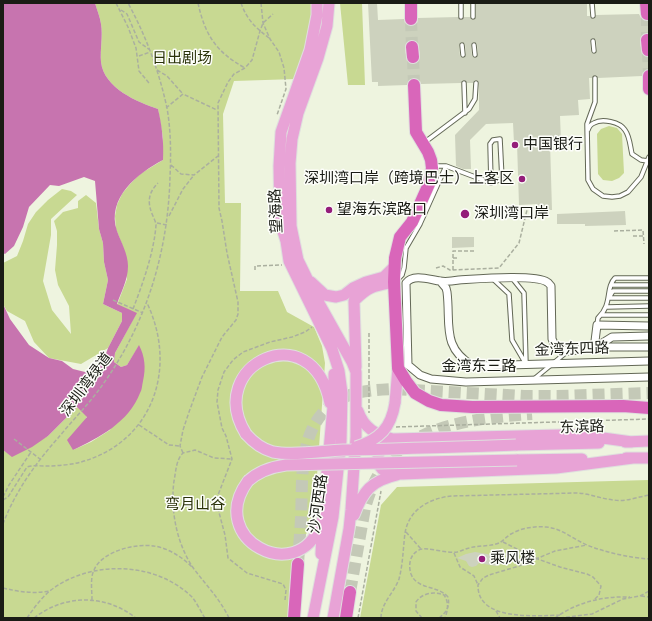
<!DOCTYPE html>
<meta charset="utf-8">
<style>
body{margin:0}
#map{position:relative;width:652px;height:621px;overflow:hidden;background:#eef4df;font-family:"Titillium Web",sans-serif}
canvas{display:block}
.frame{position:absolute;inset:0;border:4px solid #1a1c15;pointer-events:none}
</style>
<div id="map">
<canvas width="652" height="621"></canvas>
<div class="frame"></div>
</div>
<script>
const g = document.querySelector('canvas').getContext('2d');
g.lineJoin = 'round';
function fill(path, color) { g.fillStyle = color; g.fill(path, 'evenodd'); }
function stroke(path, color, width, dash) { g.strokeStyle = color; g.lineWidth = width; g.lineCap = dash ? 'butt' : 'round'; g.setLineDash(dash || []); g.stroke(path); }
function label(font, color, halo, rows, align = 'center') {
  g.font = font + ' "Titillium Web","Noto Sans SC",sans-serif'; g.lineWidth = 3; g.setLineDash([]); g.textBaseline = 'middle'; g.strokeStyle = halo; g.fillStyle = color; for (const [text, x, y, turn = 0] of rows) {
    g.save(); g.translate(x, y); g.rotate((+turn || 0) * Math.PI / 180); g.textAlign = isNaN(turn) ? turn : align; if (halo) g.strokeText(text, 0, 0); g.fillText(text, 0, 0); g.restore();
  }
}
fill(new Path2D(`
 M95,3H311L313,19L311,36L296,79L234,81L223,114L225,203H241L240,291H278L287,312L314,327L322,346L325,363L314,518L293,561L288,618H3V450L12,456L48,436L77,407L87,416L73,450L91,442L110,430L139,346L127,365L121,367L114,362L115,353L136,314L117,305L127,279L123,247L116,229L115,216L117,205L122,194L131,183L140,174L163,160V137L158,109C137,102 104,88 101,62C100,49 103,36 101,24C100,17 97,10 95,3Z
 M340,3H362L365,85H348Z
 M609,126L617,128L622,134L624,173L619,178L612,181L603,180L598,174L597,134L601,129Z
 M62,189L71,191L77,195L51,219V235L43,281L52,310L71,334L69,306L58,285L55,270L57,245V231L54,221L63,212L78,208V201L86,195L96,203L99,229L103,243L104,262L108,280L103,304L122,313V321L108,348L81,364L49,358L34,342L25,321L7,311L3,304V263L17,256L23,241L28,224L36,212L48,200Z
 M649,480V618H360L381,505L397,487Z`), '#c8d992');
fill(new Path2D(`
 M3,3H95C97,10 100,17 101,24C103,36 100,49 101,62C104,88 137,102 158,109C162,126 164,142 163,160C138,173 106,198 117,231C121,242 128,254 128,266C128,280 121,292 117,304L137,313L115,353L114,362L121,367L127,365L139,345C145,357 146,368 143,381C142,385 142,390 140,393C129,422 99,438 73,450L67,440L87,417L77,407L48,436L32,447L12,457L3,450V304L10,319L29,345L49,358L62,361L73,369L89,373L103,362L108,348L122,321V313L103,304L108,280L104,262L103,243L99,229L95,181L84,177L59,186L50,185L29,207L23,227L14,246L5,254L3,253Z`), '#c774af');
fill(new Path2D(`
 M368,3H377L378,20L404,19L405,23L411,26H414L417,23L418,18L458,17L461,20L464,17H470L471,20H474L476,17V3H587V16H590L593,19L595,18L596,15L639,14L641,18L644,21H649V33L642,34L640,41L642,54L645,57H649V69L643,72L642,76L598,78L597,75H595L592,78H589L590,99L578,100L579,115L560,116L561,141L550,142L552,210H537V204L519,205L517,143H514L513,123L486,124L470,140L471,169H463L456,166L455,135L479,110V83L478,81L475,80L473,83H467L464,80H462L461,83L421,84L420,81L414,78L410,79L407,85L378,86V82H372ZM593,38L596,40L597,51L596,53L594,54L591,52L590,41L591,39ZM412,40H415L418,43L420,56L418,63L413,64H410L407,61L405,48L407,41ZM462,42L465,44L466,55L465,57L463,58L460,56L459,45L460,43ZM474,42L477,44L478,55L477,57L475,58L472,56L471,45L472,43Z
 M625,211L626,225L585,226V224H557V214Z
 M452,237H474V247L452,248Z
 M475,552L487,554L509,562L495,566L479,563L476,566L472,567L469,566L466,561L457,558L466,554Z`), '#cdd2be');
stroke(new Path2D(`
 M647,14V40
 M411,19L412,47
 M648,50L649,76
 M413,57L414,85
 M298,564C299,549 300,534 301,519C303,479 297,429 334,403C350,391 373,390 393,389L524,396H557L649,393
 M350,592L365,508C370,490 377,473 390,459C421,423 488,417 532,414`), '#c4c9b7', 12, [12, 6]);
const lane = new Path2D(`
 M461,3V17
 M473,3V17
 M592,3L593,16
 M593,41L594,51
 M462,45L463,55
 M474,45L475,55
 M595,78V102L587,124L588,180L593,189L603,196L612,197L620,196L628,192L641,177L649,157
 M464,83L465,113
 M588,130C589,127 591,124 594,123C602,118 620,122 625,130C630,137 630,146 632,154L641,160L648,161
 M425,142L469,109L475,99L476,83
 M434,168L438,166H446L491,183L502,179L500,139L493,140L490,144L491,183
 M512,278L524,293L526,364
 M493,279L509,294L512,340L526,364
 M397,280L402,275L404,268L406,248L420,224L446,166
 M611,285H649
 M610,296L613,291H649
 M609,298H649
 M607,307L649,306
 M601,315H649
 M597,325L598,318C613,304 605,288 615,278H649
 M534,379L568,351`);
const street = new Path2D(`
 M440,281L446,288L447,292C451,324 441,347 473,366L649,361
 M596,347L612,337L649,336
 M649,347H604L569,351L556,347L552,339L551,286C550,285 549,283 547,282C535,274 476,279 459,280C453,281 446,282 440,281C431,280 413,273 406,283L408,365L420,375L431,379L466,382L649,377
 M594,349L597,325L649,326`);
const primary = new Path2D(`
 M329,3L327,26L318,58L298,113L292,139L290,163L291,226L298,260L320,305L352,362L356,372V437L351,510L349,529L333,618
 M311,282L325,295L336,297L344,295L353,288L366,282L384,277L394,267
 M356,367L354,301C369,286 374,286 394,282
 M395,403L398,368
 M358,411C364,428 376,435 393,439L559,435H581L632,442
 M246,434C203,365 312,313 330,403
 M400,440C395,441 389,442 385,445C376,451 375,466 386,472C391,474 396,474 402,474L556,468L633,458
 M625,442L649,441
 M516,445L599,443
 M626,458H649
 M517,460L582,459
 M248,481C205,539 298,587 320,525
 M354,515C363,491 371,481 397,475
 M321,554L323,515L334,396V374
 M313,618L333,517L341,441L342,393L339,371L332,349L289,261L286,241L280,222L279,166L281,132L310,50L317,15V3`);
const highway = new Path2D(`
 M411,3V19
 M646,3L647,14
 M647,40L648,50
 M412,47L413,57
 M649,76V89
 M414,85L416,132L428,152L431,160L432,168L429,184L412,222L400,237L395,258L394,282L398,368L406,381L415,393L429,401L441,405L472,407L623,406L649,408
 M294,618L298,564
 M346,618L350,592`);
stroke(lane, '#636856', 5.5);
stroke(street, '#636856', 9);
stroke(primary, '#dfdfde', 13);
stroke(highway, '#dfdfde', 14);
stroke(new Path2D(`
 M116,3L128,27L136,48L139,71L149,83
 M198,3C205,35 216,52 245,68
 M241,3C247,20 255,27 269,38
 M261,3L263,23L270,39L279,52L284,68L286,89L277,115
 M121,10L127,14L139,42L150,50
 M139,56L150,52
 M157,70L167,76L183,94
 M166,108L183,94L217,110
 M171,165L181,174L194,175L218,156
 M169,216L183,189L194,175
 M157,223L167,225
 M614,231L643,230L644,244
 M633,236H644
 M453,258H458
 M436,268L443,266L450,270L499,268L519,243L527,210
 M255,270V266L282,265
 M453,270V251H476
 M113,300L143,313
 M133,309C143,283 154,252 156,225C156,222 154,219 153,216C147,203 148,193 158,183
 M369,333V413
 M139,425L169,445L180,446
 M396,427L649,419
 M14,439L40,459
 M183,453L180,446L183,430L189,412L202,377L222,337L236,320L238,314V302L227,253L222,221L219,208L218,103L228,82L234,74L245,68L252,60L260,31L263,23L273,14
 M3,497L9,485L31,452
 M3,500L8,497L27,467C33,465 39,466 45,466C57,466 70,465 81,462C153,442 178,368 147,303
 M3,524C15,492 35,464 58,438C72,421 88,405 101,387C146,325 168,253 170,177C171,154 171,131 167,108C159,71 146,36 128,3
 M406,532L421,549
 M503,542L535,558L560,567L587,574L593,577L601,586L599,595L594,600
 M454,553L460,567L474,576L478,585
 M3,588C20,592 34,594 50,591
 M641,596L649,597
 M448,597C438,585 417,590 411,574C408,565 410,554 419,550C425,546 447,554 457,552C461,551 465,549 469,548C479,545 489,547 499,543C503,541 506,537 511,534C521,528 534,526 546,527C561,528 573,539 587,545C604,552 631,558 649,559
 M92,600C92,591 90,578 94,570C102,551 136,543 154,546C168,548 182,557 192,567
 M285,600L286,590L283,584L247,573L228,558L225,535L217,505L218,495L232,459L226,436L222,428L217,402L218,390L224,372L233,360L243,352L270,342L292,337L305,332L312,327
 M496,611L500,618
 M560,615C535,616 477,621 478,585L483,578L489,575L519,566L555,551L587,545
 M27,618C34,608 41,598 51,590C91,560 155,561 192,597C197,603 201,612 205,618
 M34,618C65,594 105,594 136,618
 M229,618C220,599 206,585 194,569C177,545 170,510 174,481C176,471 176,460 183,453L195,450L214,458L232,459
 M358,618L381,491
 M381,618C381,603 394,593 399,579C403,564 403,549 405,533C409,509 430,498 452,496L576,493C589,493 601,499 614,500C625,502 638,497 649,495
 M422,618L416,611V602C422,593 434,591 444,595C449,602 448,610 445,618
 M555,618C577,602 603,596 630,597
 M560,618L592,614L623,599L640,596L649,591`), '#aaaf9f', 1.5, [4, 2]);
stroke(lane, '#fff', 3.5);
stroke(street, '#fff', 7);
stroke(primary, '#e8a3d6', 11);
stroke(highway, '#d966ba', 12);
const primaryBridge = new Path2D(`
 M246,434C253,442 262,449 273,452C294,456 321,451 343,450C401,449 458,447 516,445
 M356,447C380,439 391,428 395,403
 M248,481C259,471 271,467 286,465L517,460`);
stroke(primaryBridge, '#dfdfde', 13, []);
stroke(new Path2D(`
 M439,618C447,612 450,606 448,597`), '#aaaf9f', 1.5, [4, 2]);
stroke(primaryBridge, '#e8a3d6', 11);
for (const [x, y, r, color] of [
 [515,145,4,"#941d7a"],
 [522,179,4,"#941d7a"],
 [329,210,4,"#941d7a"],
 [465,214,5,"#941d7a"],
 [482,559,4,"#941d7a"]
]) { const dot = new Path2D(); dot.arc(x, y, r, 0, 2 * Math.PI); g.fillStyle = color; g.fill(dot); stroke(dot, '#fdfefa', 1.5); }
label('15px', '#2a3208', '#fdfefa', [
 ["日出剧场",182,59],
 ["弯月山谷",195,505]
]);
label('15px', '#1a1c15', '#fdfefa', [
 ["中国银行",523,145],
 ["深圳湾口岸（跨境巴士）上客区",514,179,"right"],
 ["望海东滨路口",337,210],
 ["深圳湾口岸",474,214],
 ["乘风楼",490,559]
], 'left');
label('15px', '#1a1c15', '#fdfefa', [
 ["望海路",277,211,-93],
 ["金湾东四路",572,350,-2],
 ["金湾东三路",479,367],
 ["深圳湾绿道",87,385,-53],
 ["东滨路",582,428,-2],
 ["沙河西路",319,504,-82]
]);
</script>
